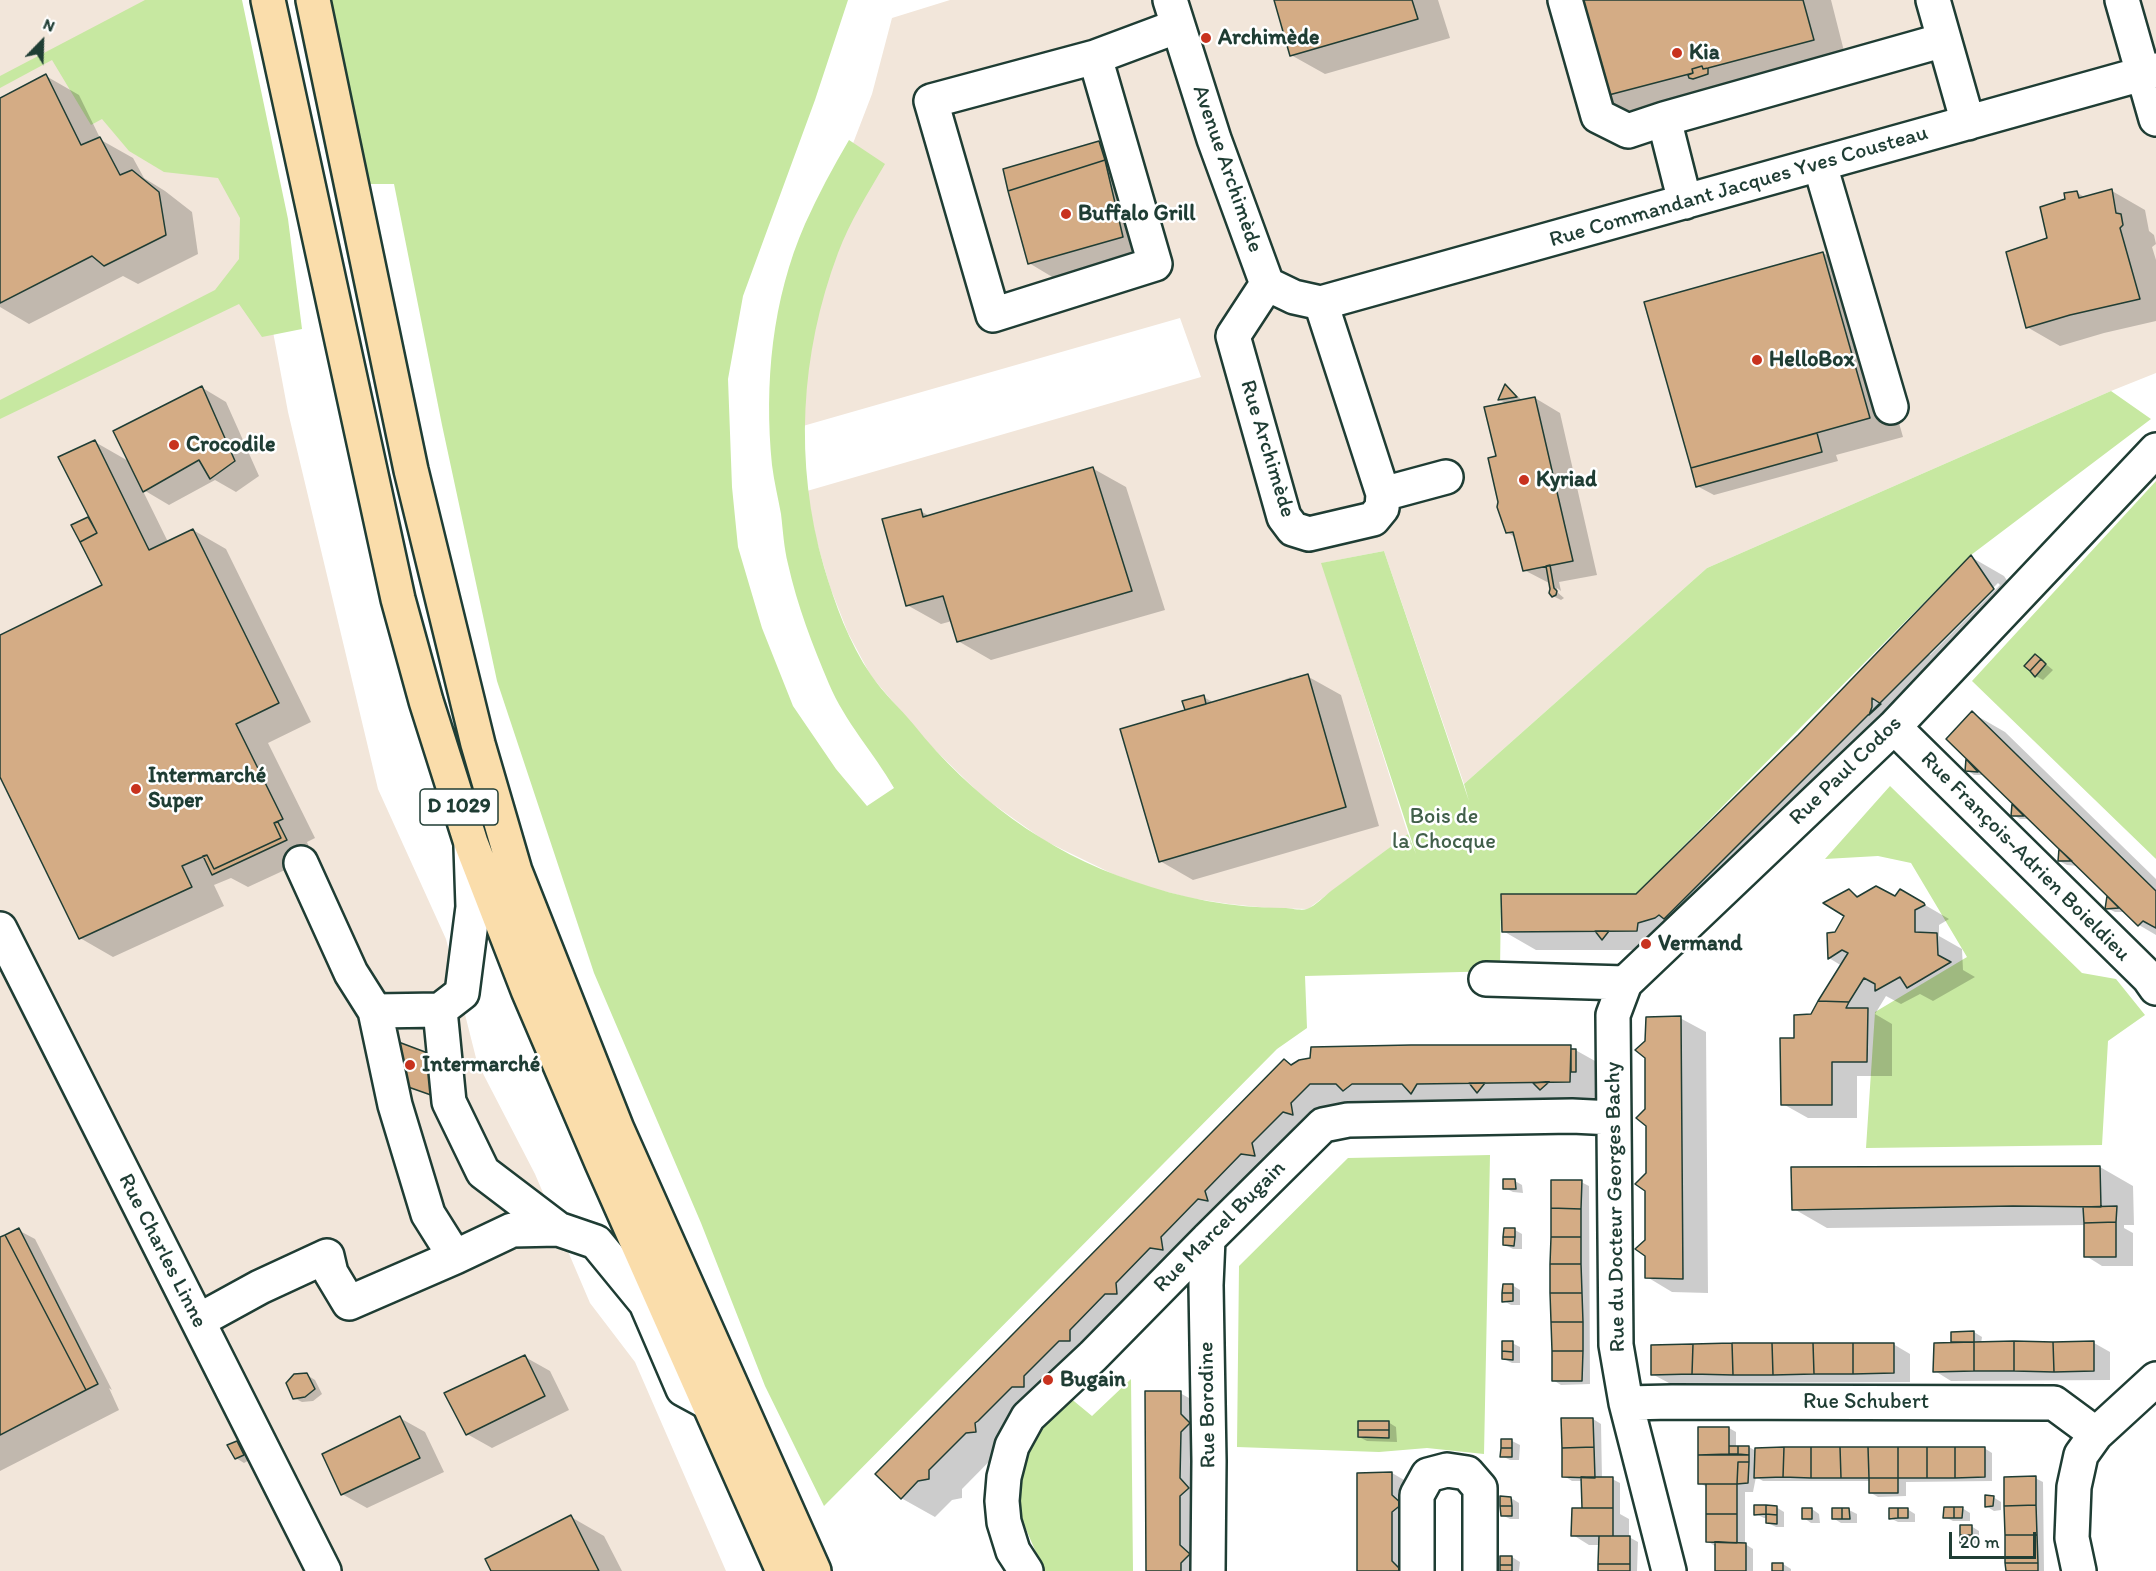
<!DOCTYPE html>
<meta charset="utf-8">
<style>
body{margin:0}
#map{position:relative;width:2156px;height:1571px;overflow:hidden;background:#fff;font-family:Itim,sans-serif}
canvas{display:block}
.north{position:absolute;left:12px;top:12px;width:60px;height:60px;-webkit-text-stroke:4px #fff;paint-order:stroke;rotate:23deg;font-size:16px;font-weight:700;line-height:24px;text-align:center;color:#1f3d34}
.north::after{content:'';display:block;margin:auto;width:21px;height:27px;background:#1f3d34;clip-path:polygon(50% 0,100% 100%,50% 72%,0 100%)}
.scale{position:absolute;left:1949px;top:1532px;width:87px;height:27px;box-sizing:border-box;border:3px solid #1f3d34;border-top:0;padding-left:8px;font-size:18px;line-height:21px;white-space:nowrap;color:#1f3d34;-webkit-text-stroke:4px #fff;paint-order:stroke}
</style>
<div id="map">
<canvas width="2156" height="1571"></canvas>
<div class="north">N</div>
<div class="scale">20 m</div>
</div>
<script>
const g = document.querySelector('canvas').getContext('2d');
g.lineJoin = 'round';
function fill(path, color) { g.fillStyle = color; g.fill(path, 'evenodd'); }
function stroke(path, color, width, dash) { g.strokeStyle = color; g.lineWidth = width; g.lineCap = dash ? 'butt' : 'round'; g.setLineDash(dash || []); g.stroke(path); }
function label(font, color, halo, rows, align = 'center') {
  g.font = font + ' Itim,sans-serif'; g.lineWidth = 5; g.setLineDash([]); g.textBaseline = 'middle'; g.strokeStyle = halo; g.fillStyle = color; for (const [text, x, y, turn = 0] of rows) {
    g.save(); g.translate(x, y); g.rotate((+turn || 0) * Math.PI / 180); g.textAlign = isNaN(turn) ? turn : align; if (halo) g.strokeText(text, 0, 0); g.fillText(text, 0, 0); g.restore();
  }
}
fill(new Path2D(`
 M0,0H211L288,412L378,789L446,939L477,1062L535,1174L590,1303L635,1362L726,1571H0Z
 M950,0H2156V373L2111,391L1707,568L1464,784L1384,551L1322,563L1408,834L1308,909L1268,908L1229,904L1190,898L1152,888L1115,875L1045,841L983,797L928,743L871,676L848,633L830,587L816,539L807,491L1201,377L1180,318L782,432L812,250L872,94L892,18Z`), '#f2e6da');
fill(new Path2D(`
 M145,0H242L288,219L302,329L262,337L239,304L0,419V400L215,290L239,259L240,218L218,178L164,172L129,151L102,119L91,125L52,60L0,88V76Z
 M331,0H848L815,100L743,296L728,379L732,487L738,547L762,628L793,706L836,769L867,806L894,788C874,753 845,722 829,684C813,646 797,605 788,564C784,548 783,531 781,514C778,498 774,481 772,465C764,384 772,299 805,224C818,195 833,167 849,140L885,164C868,193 850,221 838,253C800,354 794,463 824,567C835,604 849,643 871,675C883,693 900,708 914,725C971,796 1046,852 1133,881C1181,898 1232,908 1284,908C1290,908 1301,911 1307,909C1315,906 1325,896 1331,891C1357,872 1382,853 1408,834L1416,854L1321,563L1384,551L1469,801L1464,784L1707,568L2111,391L2151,419L1971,555L1636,894H1501L1500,971L1305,976L1307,1028L1277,1049L824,1506L765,1386L701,1223L594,973L497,681L442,425L394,184H370Z
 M2156,481V859L1972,681Z
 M1890,786L2082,973L2116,979L2145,1015L2108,1041L2102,1145L1866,1148L1875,1012L1967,957L1911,863L1878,856L1825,859Z
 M1490,1155L1484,1454L1427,1448L1379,1452L1237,1447L1239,1266L1348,1158Z
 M1131,1379L1133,1571H1044L1016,1506L1025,1458L1052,1413L1069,1397L1092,1416Z`), '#c7e8a1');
fill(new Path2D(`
 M1275,0H1438L1450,38L1325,74L1291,55Z
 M1576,0H1831L1846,59L1635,116L1602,96Z
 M46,76L79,95L101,140L133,158L144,178L165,191L192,212L198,254L138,284L123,276L29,324L0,307V100Z
 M1099,142L1115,152L1148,251L1054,278L1029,263Z
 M2112,191L2145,210L2149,231L2154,235L2156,244L2152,247L2156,260V321L2104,333L2060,346L2027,327L2049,239L2067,200L2076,192L2086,198Z
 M1823,253L1856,272L1903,437L1836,455L1838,461L1714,495L1697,486L1646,303Z
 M1506,386L1523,401L1535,398L1560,413L1597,575L1559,582L1561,591L1557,588V592L1564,598L1561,600L1553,596L1551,584L1524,570L1516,538L1507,532L1497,457L1507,404L1500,400Z
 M201,387L226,402L259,476L236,492L215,480L169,505L142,489L168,542L193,530L226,549L311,722L268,743L315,838L307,842L313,857L248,887L231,878L214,885L224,906L113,957L80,938L0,773V637L104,586L73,526L90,517L95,442L130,462Z
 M1092,468L1126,487L1165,610L991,660L958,641L952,621L941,624L907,605L920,511L930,516Z
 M1971,557L2004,576L2026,609L1698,937L1692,933L1670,950H1536L1503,931L1637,896L1799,736ZM1998,583L2000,585L1930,655L1928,653Z
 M2036,656L2053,670L2043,680L2036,676Z
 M1307,676L1341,695L1379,826L1193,880L1160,861L1189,711L1203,697L1211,701L1212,704L1282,684L1281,681L1291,677L1295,680Z
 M1972,713L2005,732L2156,879V935L2139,925L2125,912H2115L2107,908L2108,895L2078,866L2067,865L2059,861L2064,854L2031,819H2020L2013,815V806L2019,810L1985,775H1974L1967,770V761L1973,765Z
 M1849,890L1860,897L1896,898L1901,891L1949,919L1939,925V936L1962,949L1963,970L1975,977L1933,1001L1920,994L1901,1004L1886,996L1875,1014L1892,1024V1076H1857V1118H1808L1783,1104L1796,1040L1842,966L1829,958V934H1836L1846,916Z
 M1680,1018L1706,1032L1708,1293L1672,1292L1647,1277V1109Z
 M1570,1047L1604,1066L1603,1100L1386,1102L1377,1109L1364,1102H1344L962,1489V1498L952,1500L935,1517L901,1498L1285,1061L1293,1066Z
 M2100,1167L2133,1186L2134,1225H2124V1228L2133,1233V1266H2102L2086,1256L2085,1225L1827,1228L1794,1209Z
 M1515,1181L1522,1185L1523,1193L1513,1192L1505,1188Z
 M1581,1182L1589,1186L1590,1384L1561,1385L1553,1380Z
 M18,1230L35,1239L112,1390L109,1388L119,1410L0,1471V1239Z
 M1515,1230L1522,1234V1249H1513L1505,1245Z
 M1512,1285L1520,1290V1305H1511L1504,1301Z
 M1974,1332L1982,1337L1981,1344L2094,1343L2110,1352V1380L1951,1381L1935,1371L1957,1344L1953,1341Z
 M1512,1343L1520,1347V1363H1512L1504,1359Z
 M1893,1344L1910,1354V1382L1669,1383L1652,1374Z
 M525,1357L550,1371L569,1410L492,1448L467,1434Z
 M307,1375L315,1380L322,1394L313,1401L302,1402L294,1398Z
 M1180,1393L1205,1407L1212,1571H1147Z
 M400,1418L425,1432L444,1472L367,1508L342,1494Z
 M1593,1419L1601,1424L1602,1479H1612L1620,1483V1514L1629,1519V1537L1638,1542L1637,1571H1600L1601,1545H1589L1573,1535L1583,1509V1481H1572L1564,1476Z
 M1388,1422L1396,1427L1397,1442L1367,1441L1359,1437Z
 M1700,1428H1729L1736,1432V1447H1749L1756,1451L1984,1448L1992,1453V1481L1906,1482V1496L1878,1497L1871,1493L1870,1481H1763L1756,1477L1753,1492H1745V1544L1753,1549V1571H1717L1715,1546L1707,1541L1708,1488L1700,1483Z
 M1512,1441L1520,1445L1519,1460H1510L1502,1456Z
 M237,1442L244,1447L251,1459L244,1463L236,1458Z
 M1392,1473L1425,1492V1515L1434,1524L1425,1531V1571H1359Z
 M2035,1478L2043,1482L2044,1571H2007Z
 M1993,1497L2001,1502V1510L1994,1511L1986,1506Z
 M1511,1498L1519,1503V1519H1510L1502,1515Z
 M1776,1507L1784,1512V1527H1776L1768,1523V1518H1764L1756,1514Z
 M1962,1508L1970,1513V1521H1953L1945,1517Z
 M1812,1509L1819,1514L1820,1523H1811L1804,1518Z
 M1907,1509L1915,1514V1522H1898L1890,1518Z
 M1849,1510L1857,1514V1523H1841L1833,1518Z
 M571,1517L604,1536L622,1571H492Z
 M1971,1526L1979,1531V1546H1970L1962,1542Z
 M1512,1557L1520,1562L1519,1571H1502Z
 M1783,1564L1791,1569V1571H1774Z`), '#0003');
const building = new Path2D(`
 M1274,0H1412L1418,19L1290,56Z
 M1575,0H1803L1814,40L1708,68L1703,69L1702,66L1692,69L1693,73L1601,97Z
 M1702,66L1703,69L1708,68V74L1693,79L1689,78L1688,75L1693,73L1692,69Z
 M46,74L81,145L100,137L120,175L132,170L159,192L166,235L104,266L92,256L0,303V98Z
 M1099,141L1105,160L1008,191L1003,169Z
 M1105,160L1123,237L1028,264L1008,191Z
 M2112,189L2116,213L2121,214L2123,225L2120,228L2140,299L2070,315L2026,328L2006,252L2047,238L2040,207L2065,199L2064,193L2077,191L2079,198Z
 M1823,252L1870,418L1691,468L1644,302Z
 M1505,384L1517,397L1498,400Z
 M202,386L235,461L210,479L199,460L143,492L113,431Z
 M1535,397L1573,561L1523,571L1513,532L1506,533L1497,507L1498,502L1488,458L1496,456L1484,407Z
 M1817,433L1822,452L1696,487L1691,468Z
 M95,440L149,550L193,529L279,703L236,724L283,819L274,823L281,838L214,869L207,855L182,866L192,887L79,939L0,777V635L102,585L80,542L97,533L58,457Z
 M1093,467L1132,591L957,642L943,596L906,606L882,519L921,509L923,517Z
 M88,517L97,533L80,542L71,525Z
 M1971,555L1994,589L1664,919L1659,915L1655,918L1638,923L1637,931L1502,932L1501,894H1636L1798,735Z
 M1550,565L1554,588L1557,591L1556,595L1552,597L1549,593L1550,589L1546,566Z
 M2035,654L2041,659L2030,671L2024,666Z
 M2041,659L2046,664L2035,677L2030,671Z
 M1308,674L1346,807L1159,862L1120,729Z
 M1204,695L1206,704L1185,710L1182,701Z
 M1872,698L1881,704L1869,715L1872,707Z
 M1972,711L2156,891V928L2143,921L2138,926L1946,739Z
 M1966,759L1978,772L1965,771Z
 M2012,804L2024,816H2011Z
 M278,822L287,840L212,875L203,856L207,855L214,869L281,838L274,823Z
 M2059,849L2072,861H2058Z
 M1876,886L1895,896L1900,889L1924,903L1925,905L1915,910V932L1937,933L1938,955L1951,962L1907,988L1900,977L1875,991V984L1864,978L1849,1002L1818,1001L1848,953L1842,950L1828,959L1827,933L1835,932L1844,916L1823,903L1849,889L1857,897Z
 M2107,896L2119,908L2105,909Z
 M1595,931H1609L1602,940Z
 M1818,1001L1849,1002L1846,1008H1868L1867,1062H1832V1105H1781L1780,1038H1794V1015L1811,1014Z
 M1681,1016L1683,1279L1645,1278V1256L1635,1249L1645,1240V1191L1635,1184L1646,1173V1126L1636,1118L1645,1109V1058L1635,1050L1645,1041L1646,1017Z
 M372,1032L449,1061L448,1101L374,1075Z
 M1411,1045H1571L1570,1082L1417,1084L1411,1094L1402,1084H1352L1343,1091L1336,1084H1310L1291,1103L1293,1115L1283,1112L1252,1143L1255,1156L1241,1154L1205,1191L1208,1201L1198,1199L1161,1237L1163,1250L1150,1248L1116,1283L1117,1294H1105L1070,1330V1341H1059L1024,1376V1387H1012L978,1421L975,1423L976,1432L966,1433L929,1470V1479L918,1481L901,1499L875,1474L1284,1059L1291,1065L1299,1060L1310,1058L1311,1047Z
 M1571,1049H1576V1072H1571Z
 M1549,1082L1540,1090L1533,1083Z
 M1469,1083H1485L1477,1093Z
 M2100,1166L2101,1207L2013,1206L1792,1210L1791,1167Z
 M1503,1179H1515L1516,1189H1503Z
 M1551,1180H1582L1581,1209L1551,1208Z
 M2117,1206L2116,1222L2084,1223L2083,1207Z
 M1551,1208L1581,1209V1237H1551Z
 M2116,1222V1257H2084V1223Z
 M19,1228L98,1384L86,1390L5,1235Z
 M1504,1228H1515V1237H1503Z
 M5,1235L86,1390L0,1435V1237Z
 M1503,1237H1515L1514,1246L1503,1245Z
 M1551,1237H1581V1264H1550Z
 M1550,1264H1581L1582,1293H1550Z
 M1503,1284H1513V1293H1502Z
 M1502,1293H1513V1301L1502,1302Z
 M1550,1293H1582L1583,1322H1551Z
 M1551,1322H1583V1351H1552Z
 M1974,1331V1342H1951V1332Z
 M1502,1341H1513V1352L1502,1351Z
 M2014,1341V1371H1974V1342Z
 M2014,1341L2053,1342L2054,1372L2014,1371Z
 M2094,1341V1371L2054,1372L2053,1342Z
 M1974,1342V1371L1933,1372L1934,1343Z
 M1732,1343H1772L1773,1375H1733Z
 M1732,1343L1733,1375L1692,1374L1693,1344Z
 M1772,1343H1813L1814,1374L1773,1375Z
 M1813,1343H1853V1374H1814Z
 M1853,1343H1894V1373L1853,1374Z
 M1693,1344L1692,1374L1651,1375V1345Z
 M1502,1351L1513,1352V1360L1502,1359Z
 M1552,1351H1583L1582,1381H1552Z
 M525,1355L545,1396L466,1435L444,1393Z
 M307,1373L315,1389L305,1397L293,1399L286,1383L294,1374Z
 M1145,1391H1181V1414L1190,1423L1181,1432L1180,1478L1189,1488L1180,1496V1545L1190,1554L1181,1563V1571H1146Z
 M400,1416L420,1458L341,1495L322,1454Z
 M1561,1418H1593L1594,1447L1562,1448Z
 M1358,1421H1389V1430H1358Z
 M1698,1427H1729V1454L1698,1455Z
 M1358,1430H1389V1438L1358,1437Z
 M1501,1439H1512V1448H1501Z
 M237,1441L244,1455L235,1459L227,1445Z
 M1729,1446H1738V1454H1729Z
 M1738,1446H1749V1455L1738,1454Z
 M1594,1447L1595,1478L1562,1477V1448Z
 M1784,1447L1783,1477L1754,1478L1755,1448Z
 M1784,1447H1811V1478L1783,1477Z
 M1811,1447H1840L1841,1478H1811Z
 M1840,1447H1868L1869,1478H1841Z
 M1868,1447H1898V1478H1869Z
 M1898,1447H1927V1478H1898Z
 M1927,1447H1955V1478H1927Z
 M1955,1447H1985V1477L1955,1478Z
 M1501,1448H1512V1457H1500Z
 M1698,1455H1749V1462H1738L1737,1484H1698Z
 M1738,1462H1749L1748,1483L1737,1484Z
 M1392,1472V1495L1402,1504L1392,1512V1561L1402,1571H1357V1473Z
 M2036,1476V1505L2004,1506V1477Z
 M1581,1477H1613V1508H1582Z
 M1869,1478H1898V1493H1869Z
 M1706,1484H1737V1514H1706Z
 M1985,1495L1994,1496L1993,1506L1985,1507Z
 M1500,1496L1511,1497L1512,1506H1500Z
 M1754,1505H1766V1514L1754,1515Z
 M1766,1505L1777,1506V1515L1766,1514Z
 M2036,1505L2037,1535H2005L2004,1506Z
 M1500,1506H1512V1516H1501Z
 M1944,1507H1954V1518H1943Z
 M1954,1507H1963L1962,1518H1954Z
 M1572,1508H1613V1536H1571Z
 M1802,1508H1812V1519H1802Z
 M1832,1508H1842V1519H1832Z
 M1842,1508H1849L1850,1519H1842Z
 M1889,1508H1898V1518L1889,1519Z
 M1898,1508H1908V1518H1898Z
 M1706,1514H1737V1543L1706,1542Z
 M1766,1514L1777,1515V1524L1766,1523Z
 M571,1515L599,1571H491L485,1559Z
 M1960,1525H1972V1535H1960Z
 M1960,1535H1972V1542L1960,1543Z
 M2005,1535H2037L2038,1563H2005Z
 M1599,1536H1630V1564H1598Z
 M1715,1542L1746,1543V1571H1715Z
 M1500,1556H1512V1565H1500Z
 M1772,1563H1783V1571H1772Z
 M2005,1563H2038V1571H2006Z
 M1598,1564H1630V1571H1598Z
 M1500,1565H1512V1571H1500Z`);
fill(building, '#d4ac85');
stroke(building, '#1f3d34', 1.5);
const minor = new Path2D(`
 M1170,0L1214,139L1267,284L1294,297L1321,303L2156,70
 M1565,0L1598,116L1628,131L1664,119
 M1933,0L1968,123
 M2122,0L2156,119
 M1095,57L1155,264L993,315L931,101Z
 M1095,57L1178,26
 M1820,165L1891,407
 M1685,202L1664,119L1944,40
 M1267,284L1233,336L1284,517L1293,529L1309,534L1373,519L1382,508L1383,494L1321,303
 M1383,494L1446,477
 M1894,727L2149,978L2156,988
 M471,847L473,907L462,993L440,1010L375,1011L395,1105L428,1214L455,1257L512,1230L558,1229
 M301,863L351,973L375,1011
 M0,929L324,1571
 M1486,979L1625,983
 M440,1010L449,1102L483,1172L558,1229L596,1242L646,1303L683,1389L707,1402
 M1208,1239L1206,1285L1209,1461L1208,1571
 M198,1321L260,1287L327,1256L331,1273L349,1303L455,1257
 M1626,1403L1672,1402L2054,1403L2096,1434
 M1026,1571L1013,1551L1004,1522L1002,1501L1004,1477L1012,1446L1028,1417L1093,1356L1208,1239L1323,1125L1348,1120L1572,1116L1613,1118
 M1417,1571V1495L1428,1475L1447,1470L1467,1473L1480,1488V1571
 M1669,1571L1626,1403L1616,1345L1613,1015L1625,983L1894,727L2156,450
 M2079,1571L2072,1538L2074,1487L2081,1455L2096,1434L2156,1379`);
const major = new Path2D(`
 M268,0L398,599L426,701L471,843L528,990L602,1163L783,1571
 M313,0L411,470L478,744L515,871L617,1129L814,1571`);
stroke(minor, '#1f3d34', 38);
stroke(major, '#1f3d34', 38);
stroke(minor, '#fff', 33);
stroke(major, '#faddab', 33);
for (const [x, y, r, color] of [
 [1206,38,6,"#c8321e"],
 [1677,53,6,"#c8321e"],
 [1066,214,6,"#c8321e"],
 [1757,360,6,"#c8321e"],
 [174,445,6,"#c8321e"],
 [1524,480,6,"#c8321e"],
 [136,789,6,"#c8321e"],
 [1646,944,6,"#c8321e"],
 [410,1065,6,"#c8321e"],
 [1048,1380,6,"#c8321e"]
]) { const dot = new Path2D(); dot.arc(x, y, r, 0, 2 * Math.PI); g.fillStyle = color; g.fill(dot); stroke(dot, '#fff', 2); }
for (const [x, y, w] of [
 [459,807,78]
]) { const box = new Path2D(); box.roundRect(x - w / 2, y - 18, w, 36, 4.5); g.fillStyle = '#fff'; g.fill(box); stroke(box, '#1f3d34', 1.5); }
label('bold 21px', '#1f3d34', null, [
 ["D 1029",459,807]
]);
label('bold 22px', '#1f3d34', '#fff', [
 ["Archimède",1218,38],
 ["Kia",1689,53],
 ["Buffalo Grill",1078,214],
 ["HelloBox",1769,360],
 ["Crocodile",186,445],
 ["Kyriad",1536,480],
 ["Intermarché",148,776],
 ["Super",148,801],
 ["Vermand",1658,944],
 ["Intermarché",422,1065],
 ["Bugain",1060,1380]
], 'left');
label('22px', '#1f3d34', '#fff', [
 ["Avenue Archimède",1227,169,71],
 ["Rue Commandant Jacques Yves Cousteau",1739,187,-16],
 ["Rue Archimède",1267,449,73],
 ["Rue Paul Codos",1846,771,-44],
 ["Rue François-Adrien Boieldieu",2025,857,45],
 ["Rue du Docteur Georges Bachy",1616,1207,-91],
 ["Rue Marcel Bugain",1220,1227,-45],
 ["Rue Charles Linne",162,1251,63],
 ["Rue Schubert",1866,1402],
 ["Rue Borodine",1208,1405,-91]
]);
label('22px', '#415f4a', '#fff', [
 ["Bois de",1444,817],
 ["la Chocque",1444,842]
]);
</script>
